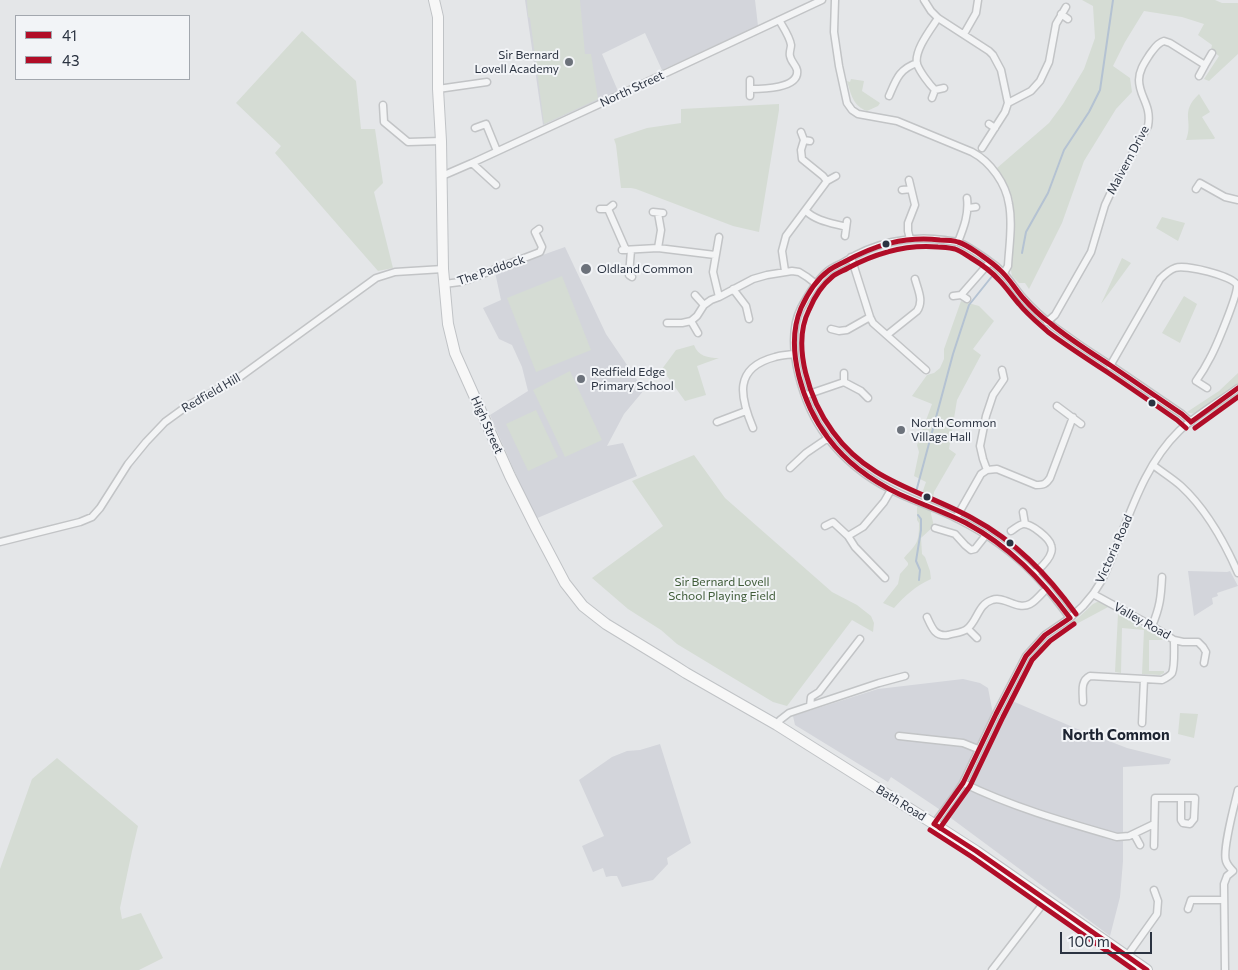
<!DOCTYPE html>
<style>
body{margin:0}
#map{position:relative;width:1238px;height:970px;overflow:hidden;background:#e4e6e8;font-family:Commissioner,sans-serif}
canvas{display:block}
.legend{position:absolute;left:15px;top:15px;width:175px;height:65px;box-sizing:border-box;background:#f2f4f7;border:1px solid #a2a7ae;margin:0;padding:6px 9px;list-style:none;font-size:15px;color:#2b3341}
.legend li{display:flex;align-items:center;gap:10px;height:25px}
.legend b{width:25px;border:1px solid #a2a7ae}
.scale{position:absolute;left:1060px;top:932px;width:92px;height:22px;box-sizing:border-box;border:2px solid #2b3341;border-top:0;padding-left:6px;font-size:15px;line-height:18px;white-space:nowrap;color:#2b3341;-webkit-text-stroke:4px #f2f4f7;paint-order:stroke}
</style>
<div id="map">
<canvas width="1238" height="970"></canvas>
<ul class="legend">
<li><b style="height:6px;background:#b10d28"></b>41</li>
<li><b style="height:6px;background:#b10d28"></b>43</li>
</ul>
<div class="scale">100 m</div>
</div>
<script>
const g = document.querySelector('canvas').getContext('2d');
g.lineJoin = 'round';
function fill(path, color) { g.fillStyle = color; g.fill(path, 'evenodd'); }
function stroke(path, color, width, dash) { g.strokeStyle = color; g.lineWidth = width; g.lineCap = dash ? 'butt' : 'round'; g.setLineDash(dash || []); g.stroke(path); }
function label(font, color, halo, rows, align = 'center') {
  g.font = font + ' Commissioner,sans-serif'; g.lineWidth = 4; g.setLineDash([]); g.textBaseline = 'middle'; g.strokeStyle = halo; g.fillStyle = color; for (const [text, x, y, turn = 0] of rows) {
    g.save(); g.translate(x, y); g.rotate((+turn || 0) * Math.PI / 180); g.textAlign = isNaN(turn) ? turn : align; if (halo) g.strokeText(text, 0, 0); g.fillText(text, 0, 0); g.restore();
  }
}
fill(new Path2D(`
 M525,0H755L758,26L662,70L645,33L602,54L618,91L543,125Z
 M565,247L606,334L644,390L624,414L607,446L623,443L637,476L535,519L490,415L528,391L522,367L512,345L499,339L483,308L501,300L495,272Z
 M1230,571L1238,586L1217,593L1218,596L1212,598L1213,604L1194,616L1188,571L1227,572Z
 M963,679L980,683L988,688L993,714L1001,721L1010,700L1075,728L1127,748L1171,759L1169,764L1123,767V861L1120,897L1110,936L936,807L891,777L888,782L795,725L793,716L878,689Z
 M660,744L691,843L667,858L668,864L653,880L622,887L617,876H611L606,877L603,868L593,872L582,846L604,836L579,780L612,757L627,751L640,750Z`), '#d3d5db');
fill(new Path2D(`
 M527,0H580L585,54H591L598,99L544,124L530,18L528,17Z
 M1082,0H1215L1222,3H1238V54L1209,81L1204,79L1219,56L1211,50L1212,45L1198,35L1204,24L1182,17L1144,11L1125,42L1113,66L1130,78L1132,92L1116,109L1084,161L1062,223L1029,289L1025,283H1019L1012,276L1011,271L1013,216V201L1006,183L997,168L1049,123L1063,104L1084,69L1095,38L1093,6Z
 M302,31L356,81L361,129H375L383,183L374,192L393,268L378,271L275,153L281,146L236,103Z
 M851,79L864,81L862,91L880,103L878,106L867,111C853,106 851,94 847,81L850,82Z
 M1199,94L1210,112L1202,117L1215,138L1214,139L1186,140C1194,120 1179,113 1199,94Z
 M779,104V110L759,232L733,226L636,189L631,188H621L616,145L614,139L647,128L681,123V109Z
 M1162,217L1185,223L1178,241L1156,228Z
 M1122,258L1131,263L1101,304Z
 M562,276L591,350L536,372L507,298Z
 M1184,296L1197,304L1180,343L1162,333Z
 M961,301L979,306L994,321L973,349L981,355L957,400L949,449L956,454L934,492L931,514L934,526L921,538L922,554L925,557L930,571L931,579C914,587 906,595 894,608L883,603L898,584L900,574L908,565V563L904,558C917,543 919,544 919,523L917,520V508L926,482L914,476L919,452L917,445L932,404L912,396L927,375L934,373L940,368L944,359V349Z
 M694,345C698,356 708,358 719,358L697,366L706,395L685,401L662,369L676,350Z
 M570,371L602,440L565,457L533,390Z
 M1238,373V398C1234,401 1229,406 1224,408C1214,414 1197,416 1187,412L1219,391Z
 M536,410L558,457L528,471L506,424Z
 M694,455L725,498L832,592L857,605L871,616L874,623L873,632L852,620L787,706L773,702L677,644L661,630L628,609L592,578L663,526L632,481Z
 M1097,602H1100L1110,606L1067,629L1066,625L1078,618L1093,604Z
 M1118,614L1166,640H1149V671H1164V673L1160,675L1142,674L1144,630L1122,628L1121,673L1115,672Z
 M1180,713L1198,714L1194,738L1178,734Z
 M57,758L138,826L132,851L120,908L122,919L141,913L163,958L139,970H0V869L32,779Z`), '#d5dcd4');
stroke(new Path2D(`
 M1022,253L1026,232L1048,193L1064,150L1089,112L1100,90L1113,0
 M916,492L953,354L969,305L993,275
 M918,515L921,519V530L916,561L920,570L919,580`), '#b4c2d2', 2);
const street = new Path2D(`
 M835,0L834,32L839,66L847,103L852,110L858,114L897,121L972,152C991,162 1006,184 1009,204C1013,224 1009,246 1008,266L1004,273
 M924,0L931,11L938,18L989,51L993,55L1001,70L1008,103L1005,112L982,148
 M1061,14L1068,19
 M964,34L976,13L978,0
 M1199,76L1205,65
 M438,89L487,82
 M750,89C761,89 800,89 797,70C796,65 791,62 790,56C789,52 791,49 791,45C790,37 783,27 779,20
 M935,90L944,88
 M750,96V80
 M889,96C896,80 899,69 917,63
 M932,98L935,90C929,84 920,72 917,64C914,50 931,29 938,18
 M1008,103L1031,91L1040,81L1049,62L1056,24L1066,7
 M383,105L384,122L408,142L441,141
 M989,124L995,128
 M475,128L486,124L497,151
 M801,132L804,140L810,141
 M472,163L496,185
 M442,176L472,163L604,102L822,0
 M909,180L915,205L908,223V231L910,239
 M827,181L836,176
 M1196,189L1200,183L1225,197L1238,200
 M902,190L911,189
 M968,208L976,207
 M600,209H608L613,205
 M608,209L626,250
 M806,211C816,221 832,223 846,227
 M653,212L663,213
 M845,236L847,221
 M719,237L713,272L719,297
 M958,242C964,227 969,214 967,198
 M658,248L661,230L658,213
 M622,250L658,248L715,255
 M631,250L629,275L632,277
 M851,257L870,317L873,323L926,370
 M785,271L782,251L786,236L827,181L823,176L802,159L801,150L804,140
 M444,284L460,282L467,280L540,252L542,247L535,232L539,229
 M733,289L746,306L749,319
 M695,295L704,305
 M961,295L990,262
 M953,296L961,295L967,299
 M691,321L698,333
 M1047,322L1055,315L1091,252L1105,205L1112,190L1148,126C1152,105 1139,97 1139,80C1139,70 1145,62 1150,54C1154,49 1157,43 1164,41L1170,43L1205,65L1212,53
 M667,323H682L691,321L697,316L704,305L711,300L719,297L753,279L767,275L792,271L799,272L807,277L816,284
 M831,329L839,331L847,330L870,317
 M887,335L917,311C924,301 918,290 915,279
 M1110,366L1160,279C1164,275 1169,270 1175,268C1185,264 1233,276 1237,285C1238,295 1216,347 1210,358C1206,366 1201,374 1196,381L1207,388
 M844,373V382
 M806,395L844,382L861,391L868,398
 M1057,406L1081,424
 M717,422L746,411
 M753,428C740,397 733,368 775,357C781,355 788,355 794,354
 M1153,465C1162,472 1172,478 1181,486C1206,509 1224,541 1238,573
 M790,468L806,453L828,438
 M987,470L983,459L980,446L986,416L993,395L1004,379L1002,370
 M1023,512L1025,524
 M956,518L981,474L987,470L997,469L1036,485C1044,485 1046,484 1050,478L1073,417
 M825,526L833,522L848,536L863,527L884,502L891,490
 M935,528L955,534L965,545L971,550L975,549L986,535
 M1011,531C1015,529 1019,524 1024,524C1032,524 1049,538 1051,545C1052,546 1052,551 1051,553C1049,561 1040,568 1034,574
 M848,536L855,547L885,578
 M0,542L80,522L92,517L100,508L128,464L146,442L165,422L187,406L237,379L376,278L395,272L443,269
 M1093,594L1152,626L1174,640L1183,642H1198L1203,647L1206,652L1204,663
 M927,617C932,628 935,637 948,635C954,633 962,633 967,629C977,622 978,604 992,600C1004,595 1017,611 1030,604C1036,601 1042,593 1047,588
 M1070,618C1059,603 1048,588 1035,575C1013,552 986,533 958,519C936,507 912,501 890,489C866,477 844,459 827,437C804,407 783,344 801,308C808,295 816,281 828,271C833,267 839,265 844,262C874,243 909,235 944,240C949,241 954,241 958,242C966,245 982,256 989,261C1006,272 1011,284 1023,298C1032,308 1043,318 1053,326C1072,340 1091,353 1110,365C1134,381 1158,398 1182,414L1191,422
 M1152,626C1160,607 1161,597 1162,577
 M968,629L977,638
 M1083,702C1083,692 1080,681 1090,676L1162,680C1166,678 1170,676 1172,673C1175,666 1174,648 1174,640
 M810,706L811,697L819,692L860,639
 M1142,723L1144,679
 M777,725L780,720L789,713L879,683L905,676
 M899,736L963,743L978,749
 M963,783C1012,807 1065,822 1117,837L1129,836L1154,824
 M934,824L956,794L963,783L996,714L1026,656L1045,635L1070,618L1083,606L1093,594L1102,580C1126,531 1138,471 1179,431C1195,416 1219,402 1238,388
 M1134,834L1140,845
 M1154,846L1155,798H1195L1194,819L1190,824L1183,823L1181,820V798
 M1233,871C1230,868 1227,864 1226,861C1222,850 1235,803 1238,790
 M1188,909L1191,900H1224
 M1127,956L1157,914L1158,901L1154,890
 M992,970L1046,900
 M1225,970L1224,884L1227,876L1233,871`);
const primary = new Path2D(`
 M434,0L438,17V89L441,141L443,269L448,324L455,353L510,476L536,528L565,583L583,606L606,624L675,666L686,673L777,725L934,824L976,851L1147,970`);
stroke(street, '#c2c4c6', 9);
stroke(primary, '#c0c3c6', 12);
stroke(street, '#f3f4f5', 6);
stroke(primary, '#f7f7f7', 10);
stroke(new Path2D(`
 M1191,422L1238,388
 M1070,618C1041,579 1009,546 966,523C944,512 921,504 899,494C872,481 846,462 828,438C803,405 784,348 801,308C807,295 816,280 828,271C833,267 838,265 844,262C875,245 904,236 940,240C946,240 952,240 958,242C965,244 972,249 978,253C985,258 993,263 1000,270C1009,278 1015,289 1023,298C1031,307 1040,316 1050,323C1069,339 1090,352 1110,365C1134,381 1158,398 1182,414L1191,422
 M934,824L976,851L1147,970
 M934,824L963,783L996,714L1026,656L1045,635L1070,618`), '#b10d28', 5);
stroke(new Path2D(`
 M1195,428L1238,397
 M1076,614C1047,574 1015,541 972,518C921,490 869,482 833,432C810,401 791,346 809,310C814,298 822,285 832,277C837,273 843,271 848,268C876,253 905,244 938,247C943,247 950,248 955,249C961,251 966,255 971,258C981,264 991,271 999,280C1006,287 1012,296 1019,304C1027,314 1038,323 1048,332C1067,346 1087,359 1107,372C1131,388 1154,404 1177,420L1186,428
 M940,828L970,786L1003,717L1032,660L1050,641L1074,624
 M930,830L972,857L1134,970`), '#b10d28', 5);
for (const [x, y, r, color] of [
 [569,62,5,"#6c727b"],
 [886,244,4.5,"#2b3341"],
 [586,269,6,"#6c727b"],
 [581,379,5,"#6c727b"],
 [1152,403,4.5,"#2b3341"],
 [901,430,5,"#6c727b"],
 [927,497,4.5,"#2b3341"],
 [1010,543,4.5,"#2b3341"]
]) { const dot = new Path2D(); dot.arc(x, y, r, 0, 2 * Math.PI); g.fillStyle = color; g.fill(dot); stroke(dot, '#f2f4f7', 2); }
label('12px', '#2b3341', '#f2f4f7', [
 ["Sir Bernard",559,55,"right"],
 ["Lovell Academy",559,69,"right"],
 ["Oldland Common",597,269],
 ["Redfield Edge",591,372],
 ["Primary School",591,386],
 ["North Common",911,423],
 ["Village Hall",911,437]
], 'left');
label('12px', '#2b3341', '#f2f4f7', [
 ["North Street",632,89,-25],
 ["Malvern Drive",1128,160,-62],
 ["The Paddock",491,270,-19],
 ["Redfield Hill",211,393,-30],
 ["High Street",487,425,66],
 ["Victoria Road",1114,549,-66],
 ["Valley Road",1142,621,29],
 ["Bath Road",901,803,32]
]);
label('12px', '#405c39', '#f2f4f7', [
 ["Sir Bernard Lovell",722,582],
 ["School Playing Field",722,596]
]);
label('bold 15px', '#1d2432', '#f2f4f7', [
 ["North Common",1116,735]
]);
</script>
